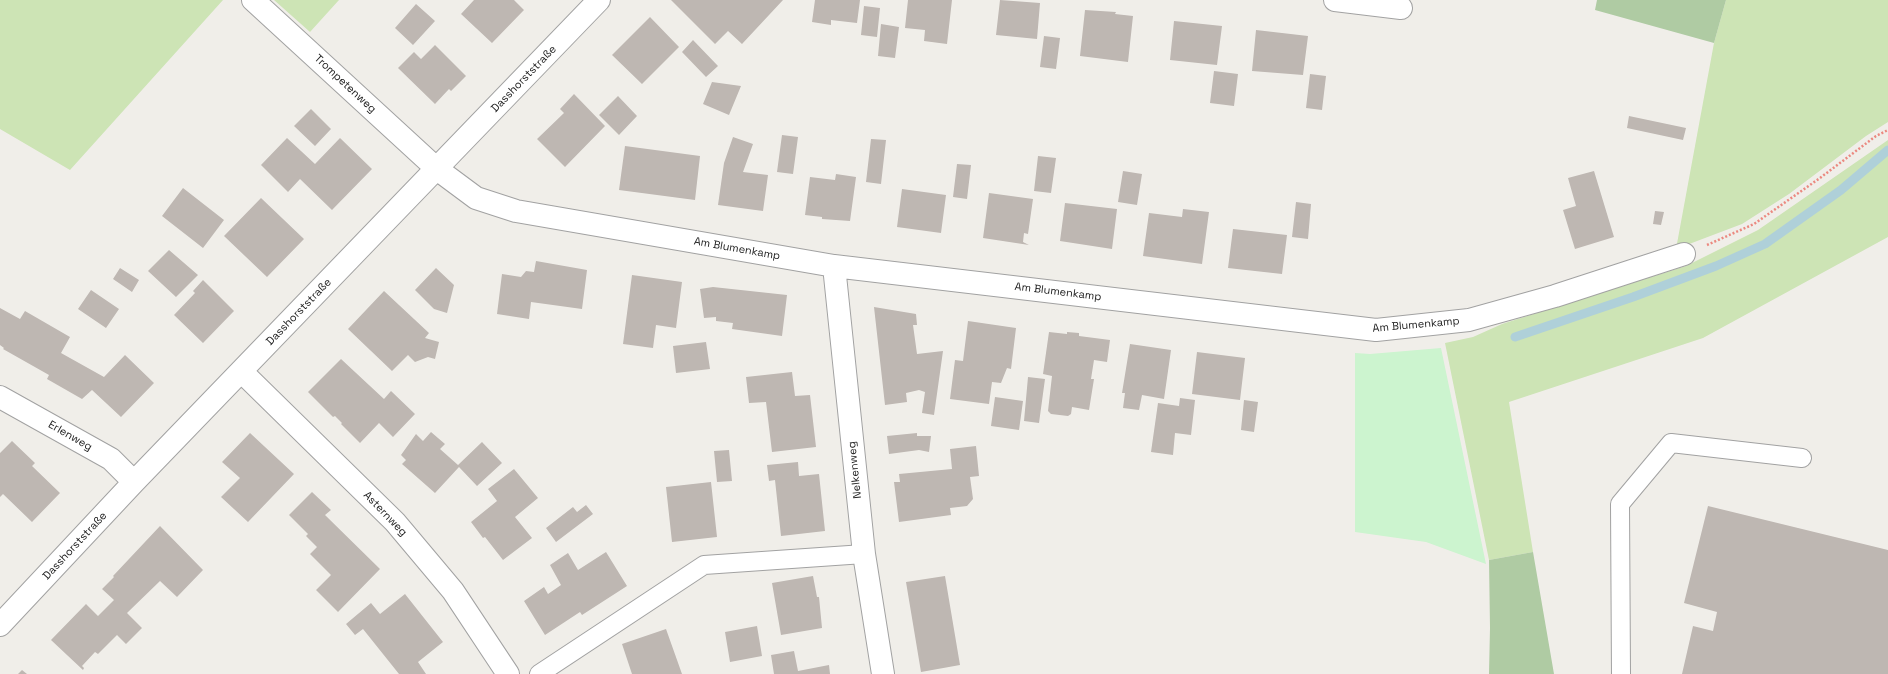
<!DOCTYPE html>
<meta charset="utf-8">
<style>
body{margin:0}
canvas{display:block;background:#f0eee9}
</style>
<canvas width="1888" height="674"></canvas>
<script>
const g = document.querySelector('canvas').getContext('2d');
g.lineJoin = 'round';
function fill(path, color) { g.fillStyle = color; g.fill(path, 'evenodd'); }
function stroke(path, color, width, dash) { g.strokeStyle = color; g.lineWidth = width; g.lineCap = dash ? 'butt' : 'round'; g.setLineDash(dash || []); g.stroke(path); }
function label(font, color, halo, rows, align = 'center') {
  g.font = font + ' "Space Grotesk",sans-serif'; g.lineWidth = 3.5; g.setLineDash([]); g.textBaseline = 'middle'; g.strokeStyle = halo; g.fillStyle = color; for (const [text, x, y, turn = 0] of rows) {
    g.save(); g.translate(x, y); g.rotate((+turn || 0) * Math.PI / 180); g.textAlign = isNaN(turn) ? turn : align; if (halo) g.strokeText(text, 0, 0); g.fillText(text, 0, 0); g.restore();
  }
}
fill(new Path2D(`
 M0,0H223L70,170L0,129Z
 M274,0H339L310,32Z
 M1726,0H1888V122L1866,136L1789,194L1742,224L1676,249L1714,43Z
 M1888,140V237L1703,338L1509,402L1533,552L1489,560L1445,343L1473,337L1502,324L1686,266L1758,230Z`), '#cde4b5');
fill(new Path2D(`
 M1597,0H1726L1714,43L1595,10Z
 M1533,552L1554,674H1489L1490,628L1489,560Z`), '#afcba3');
fill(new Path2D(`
 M1441,348L1486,564L1426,542L1355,532V353L1370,354Z`), '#ccf4cf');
stroke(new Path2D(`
 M1515,337L1633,297L1716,266L1765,244L1841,190L1888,150`), '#afd0d9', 9);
fill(new Path2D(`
 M474,0H514L524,10L492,43L461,14Z
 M671,0H783L742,44L728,31L715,44Z
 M815,0H860L857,23L831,20V25L812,22Z
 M908,0H952L947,44L924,41L925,30L905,28Z
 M1000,0L1040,3L1037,39L996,35Z
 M416,4L435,21L413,45L395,28Z
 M864,6L880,8L877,37L861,35Z
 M1085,10L1116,12L1115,14L1133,16L1128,62L1080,56Z
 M650,17L679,47L642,84L612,55Z
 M1174,21L1222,26L1217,65L1170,60Z
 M881,24L899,27L895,58L878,56Z
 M1256,30L1308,36L1303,75L1252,71Z
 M1044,36L1060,38L1056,69L1040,67Z
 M693,40L718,66L706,77L682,52Z
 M435,45L466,76L451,91L449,89L435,104L398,68L414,52L421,59Z
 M1214,71L1238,74L1234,106L1210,103Z
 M1310,74L1326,76L1322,110L1306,108Z
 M712,82L741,86L729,115L703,104Z
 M574,94L605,126L565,167L537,139L564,113L560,109Z
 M618,96L637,116L619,135L599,115Z
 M311,109L331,129L315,146L294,126Z
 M1629,116L1686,128L1683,140L1627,128Z
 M782,135L798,137L793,174L777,172Z
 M733,137L753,144L743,172L768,175L763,211L718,205L724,163Z
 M287,138L315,164L340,138L372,169L332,210L300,179L288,192L261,165Z
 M871,139L886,140L881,184L866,182Z
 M625,146L700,156L695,200L619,190Z
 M1038,156L1056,158L1051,193L1034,191Z
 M957,164L971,165L967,199L953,197Z
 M1123,171L1142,174L1137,205L1118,202Z
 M1594,171L1614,237L1575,249L1563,210L1576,206L1568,178Z
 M836,174L856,177L850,221L822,219V217L805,215L810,177L835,180Z
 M183,188L224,220L203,248L162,216Z
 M902,189L946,195L941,233L897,227Z
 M989,193L1033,199L1028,234L1024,233L1023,242L1029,245L983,238Z
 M261,198L304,239L267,277L224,236Z
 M1296,202L1311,204L1308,239L1292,237Z
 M1065,203L1117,209L1112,249L1060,241Z
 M1183,209L1209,212L1202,264L1143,256L1149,213L1182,217Z
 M1655,211L1664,212L1661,225L1653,224Z
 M1233,229L1287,235L1282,274L1228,268Z
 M169,250L198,275L176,297L148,271Z
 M536,261L587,270L582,309L531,302L529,319L497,314L502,274L521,277L526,271L534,272Z
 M120,268L139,280L132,292L113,279Z
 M436,268L454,285L447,313L434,309L415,290Z
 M632,275L682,282L676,328L656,325L653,348L623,344Z
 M203,280L234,311L203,343L174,315L195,293L193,291Z
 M713,287L787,295L782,336L732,329L733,323L716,321V317L704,318L700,289Z
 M91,290L119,309L106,328L78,309Z
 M384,291L429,333L425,338L439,342L435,359L428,357L415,362L408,355L392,371L348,329Z
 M874,307L916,314L917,325H913L917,354L943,351L934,415L922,413L925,392L919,390L906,393L907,402L885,405Z
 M0,308L20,319L25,311L70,337L61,353L104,377L125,355L154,383L121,417L92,390L82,399L47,379L49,375L3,349L4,348L0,345Z
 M968,321L1016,328L1011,369L1007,368L1001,383L992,382L989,404L950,399L955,360L963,361Z
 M1049,332L1067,334V332L1079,333V336L1110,340L1107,362L1094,360L1091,379H1094L1089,410L1072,407L1071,414L1068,416L1051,414L1048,411L1052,376L1043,374Z
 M706,342L710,369L676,373L673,346Z
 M1130,344L1171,350L1164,399L1142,395L1139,410L1123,408L1125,393H1122Z
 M1197,352L1245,358L1240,400L1192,394Z
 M341,359L384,399L391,391L415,414L393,437L379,423L360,443L341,424L342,423L335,416L333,417L308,392Z
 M792,372L795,396L810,395L816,447L772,452L766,402L749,403L746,377Z
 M1028,377L1045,379L1039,423L1024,421Z
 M995,397L1023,401L1019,430L991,426Z
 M1180,398L1195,400L1191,435L1175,433L1173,455L1151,452L1158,403L1179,406Z
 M1244,400L1258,402L1254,432L1241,430Z
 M431,432L445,444L440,449L458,465L482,442L502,463L477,486L459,467L435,493L402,464L406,460L401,455L416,434L423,441Z
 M250,433L294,474L248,522L221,497L240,478L222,462Z
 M917,433V436H931L929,452L919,450L889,454L887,436Z
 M12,441L35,463L32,466L60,493L32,522L3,494L0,497V453Z
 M976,446L979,476L970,477L973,499L967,506L950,508L951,515L899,522L894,482H900L899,474L952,469L950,449Z
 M729,450L732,481L717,482L714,451Z
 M798,462L799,476L819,474L825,531L781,536L775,480L769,481L767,465Z
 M514,469L538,498L515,517L532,538L503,560L485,537L483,538L471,522L497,501L488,489Z
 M711,482L717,537L672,542L666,487Z
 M312,492L331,510L325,515L380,569L338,612L316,590L331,575L310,554L317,547L306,536L308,534L289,515Z
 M586,505L593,514L556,542L546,528L573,507L577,512Z
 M1708,506L1888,550V674H1682L1693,626L1713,631L1717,612L1684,603Z
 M160,526L203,570L177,597L160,581L127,613L142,628L126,644L117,635L98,654L95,652L82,666L84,668L83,670L51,640L86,604L98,616L114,600L102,589L114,577L113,576Z
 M606,552L627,586L582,615L580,612L545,635L524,601L544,587L548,594L561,585L550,565L568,553L578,570Z
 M813,576L817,597H819L822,628L781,635L772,583Z
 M945,576L960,665L921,672L906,582Z
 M405,594L443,642L418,662L426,674H399L363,629L355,635L346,624L371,603L380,614Z
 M757,626L762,656L730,662L725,632Z
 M666,629L682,674H632L622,644Z
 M794,651L798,671L829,665L830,674H774L771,655Z
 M22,670L27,674H18Z`), '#beb7b2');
const service = new Path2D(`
 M539,674L704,565L864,554
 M1621,674L1620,504L1671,443L1802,458`);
const minor = new Path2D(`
 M253,0L437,169L476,198L516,211L834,266L1376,330L1469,320L1555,296L1684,254
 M1335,0L1401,8
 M834,266L864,554L883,674
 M242,372L395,522L453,591L508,674
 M0,397L111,459L134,482
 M0,625L134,482L599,0`);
stroke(service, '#a2a2a2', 20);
stroke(minor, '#a2a2a2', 24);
stroke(new Path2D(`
 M1707,245L1754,224L1820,178L1876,136L1888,130`), '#eb8980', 2.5, [2, 2]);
stroke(service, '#fff', 18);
stroke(minor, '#fff', 22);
label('11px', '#212121', '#fff', [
 ["Dasshorststraße",524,79,-46],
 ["Trompetenweg",345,84,43],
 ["Am Blumenkamp",737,249,10],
 ["Am Blumenkamp",1058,292,7],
 ["Dasshorststraße",299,312,-46],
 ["Am Blumenkamp",1416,325,-5],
 ["Erlenweg",70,436,30],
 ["Nelkenweg",855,470,-96],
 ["Asternweg",385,514,46],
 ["Dasshorststraße",75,546,-47]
]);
</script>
